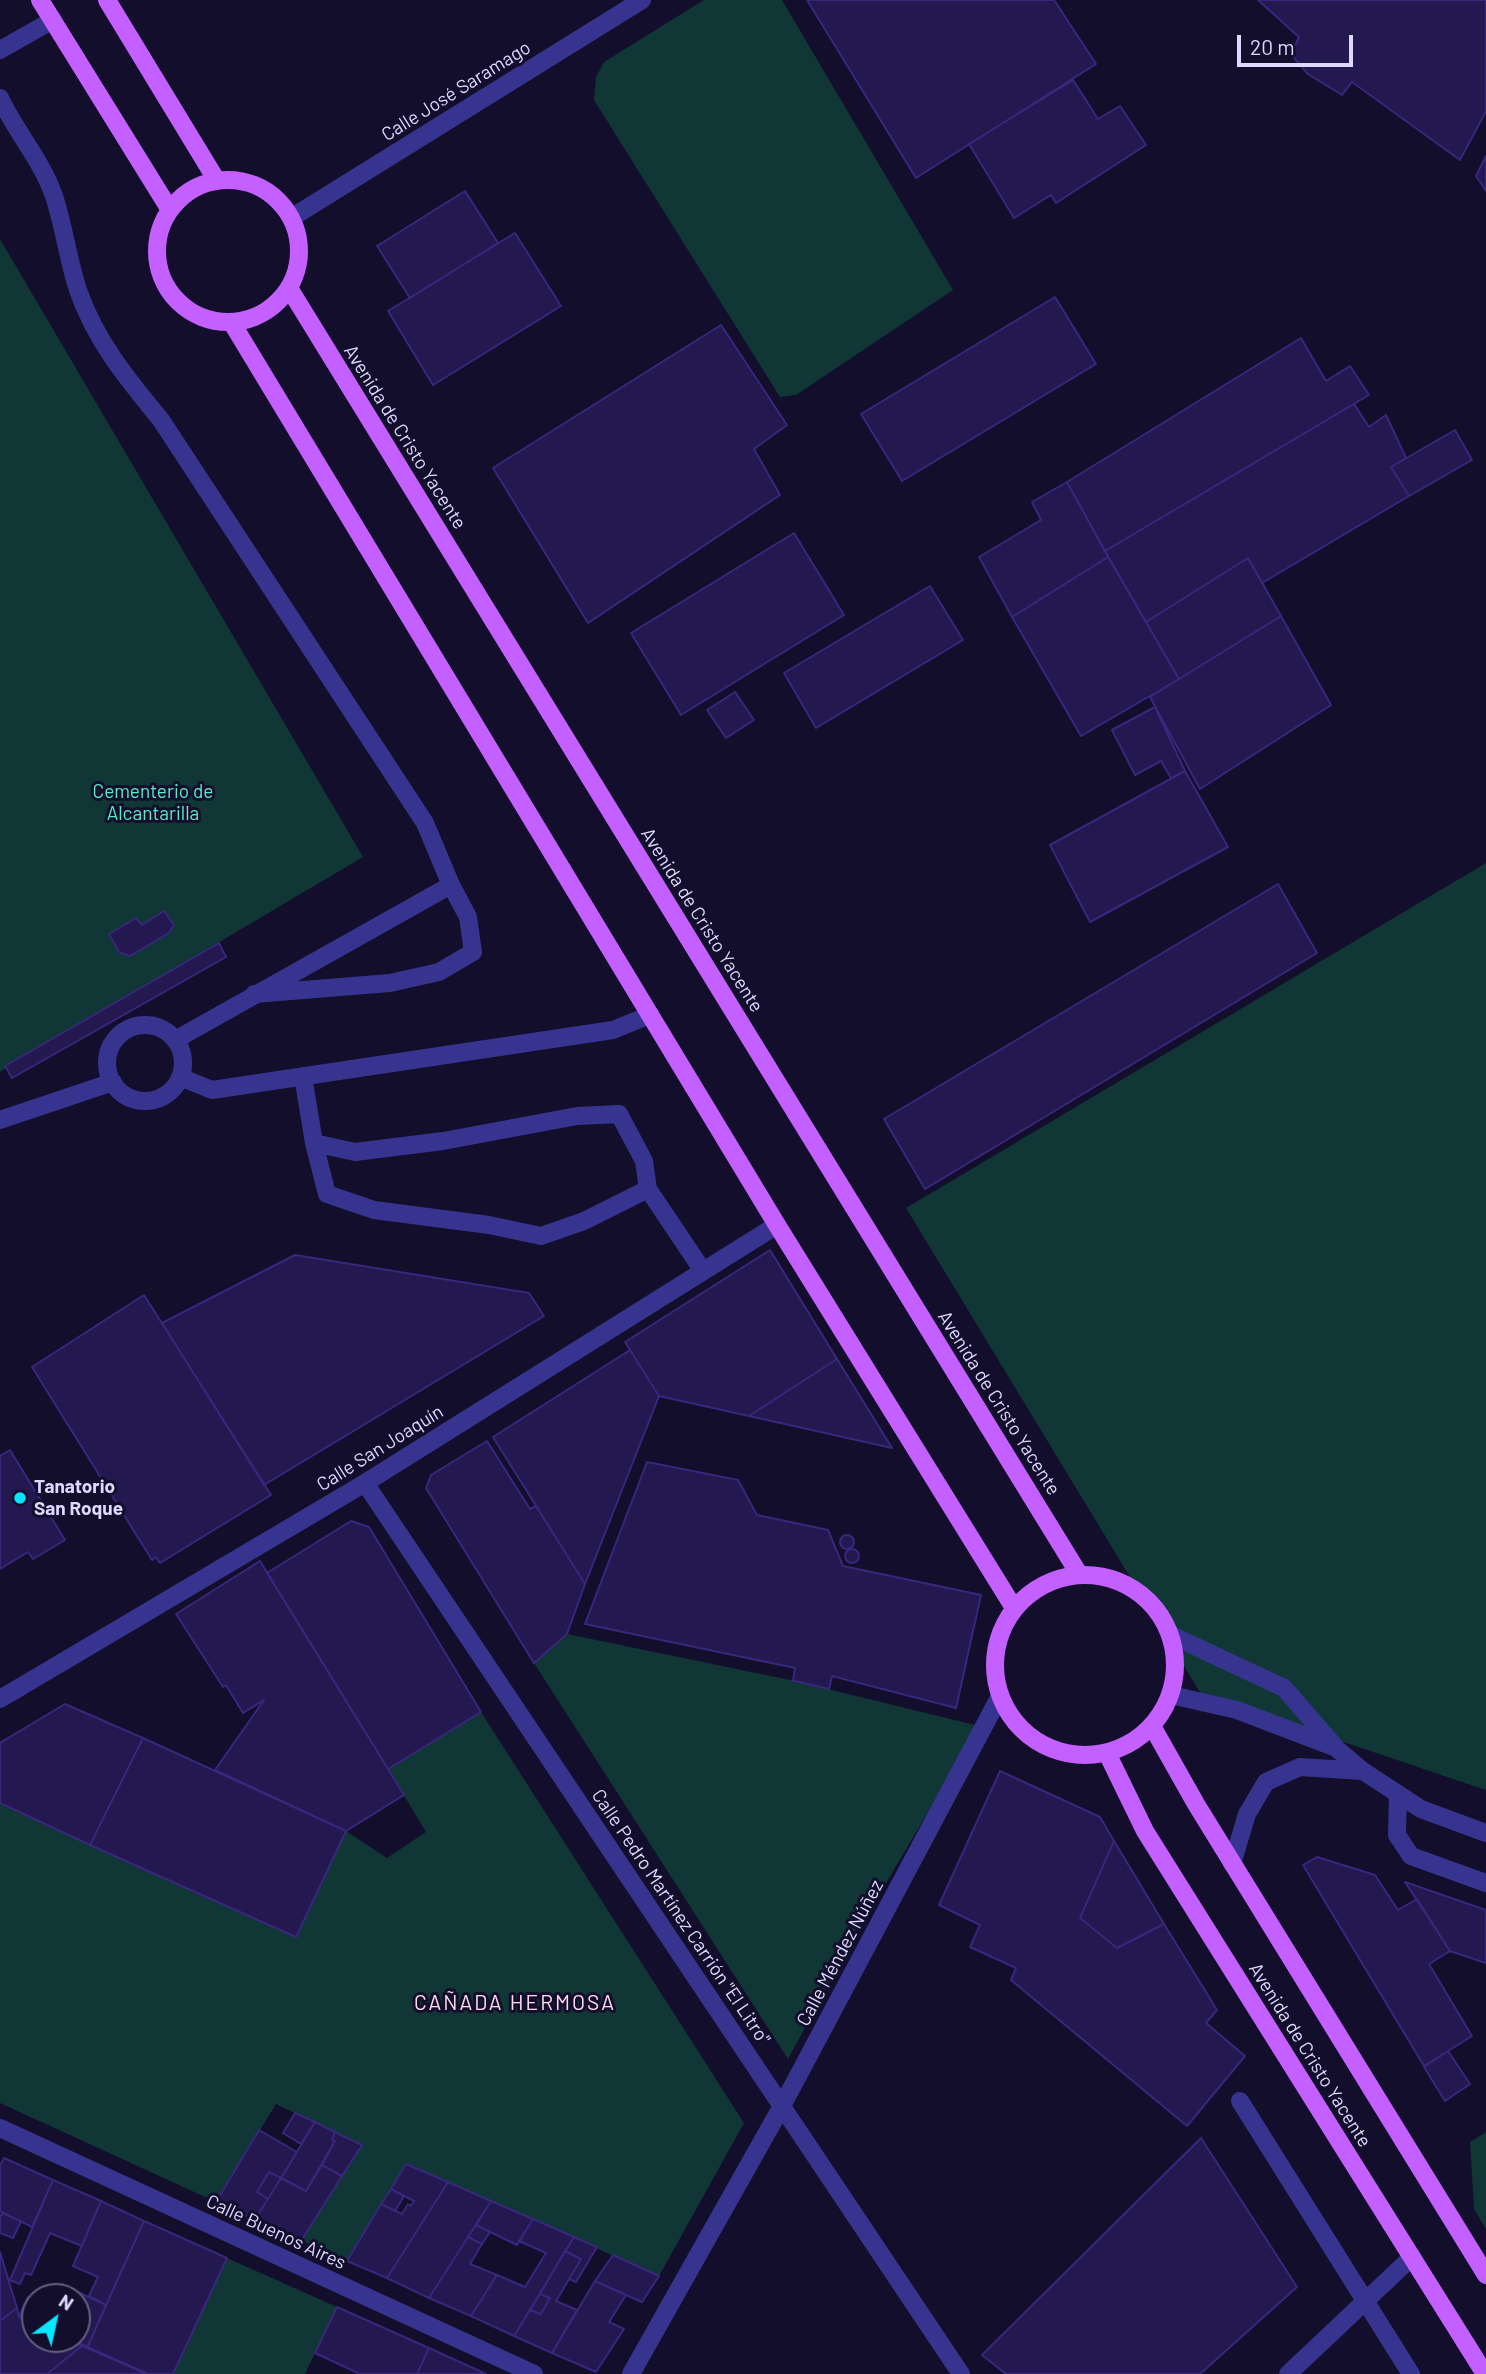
<!DOCTYPE html>
<meta charset="utf-8">
<style>
body{margin:0}
#map{position:relative;width:1486px;height:2374px;overflow:hidden;background:#130e2c;font-family:Barlow,sans-serif}
canvas{display:block}
.north{position:absolute;left:21px;top:2283px;width:70px;height:70px;box-sizing:border-box;background:#130e2c;border:2px solid #645f80;border-radius:50%;rotate:33deg;font-size:19px;font-weight:700;line-height:28px;text-align:center;color:#ddd9ff}
.north::after{content:'';display:block;margin:auto;width:24px;height:32px;background:#05e6ff;clip-path:polygon(50% 0,100% 100%,50% 72%,0 100%)}
.scale{position:absolute;left:1237px;top:35px;width:116px;height:32px;box-sizing:border-box;border:4px solid #ddd9ff;border-top:0;padding-left:9px;font-size:21px;line-height:24px;white-space:nowrap;color:#ddd9ff;-webkit-text-stroke:5px #130e2c;paint-order:stroke}
</style>
<div id="map">
<canvas width="1486" height="2374"></canvas>
<div class="north">N</div>
<div class="scale">20 m</div>
</div>
<script>
const g = document.querySelector('canvas').getContext('2d');
g.lineJoin = 'round';
function fill(path, color) { g.fillStyle = color; g.fill(path, 'evenodd'); }
function stroke(path, color, width, dash) { g.strokeStyle = color; g.lineWidth = width; g.lineCap = dash ? 'butt' : 'round'; g.setLineDash(dash || []); g.stroke(path); }
function label(font, color, halo, rows, align = 'center') {
  g.font = font + ' Barlow,sans-serif'; g.lineWidth = 6; g.setLineDash([]); g.textBaseline = 'middle'; g.strokeStyle = halo; g.fillStyle = color; for (const [text, x, y, turn = 0] of rows) {
    g.save(); g.translate(x, y); g.rotate((+turn || 0) * Math.PI / 180); g.textAlign = isNaN(turn) ? turn : align; if (halo) g.strokeText(text, 0, 0); g.fillText(text, 0, 0); g.restore();
  }
}
fill(new Path2D(`
 M704,0H782L953,290L796,395L780,397L594,100L596,77L604,62Z
 M0,239L363,857L0,1072Z
 M1486,863V1790L1201,1694L906,1208Z
 M567,1634L795,1681L979,1726L860,1927L788,2059L534,1663Z
 M481,1712L744,2123L659,2276L406,2164L347,2261L301,2241L362,2145L276,2104L216,2202L0,2103V1803L296,1937L346,1831L387,1858L426,1832L388,1769Z
 M1486,2132V2229L1474,2209L1470,2142Z
 M227,2258L337,2307L305,2374H173Z`), '#103635');
const building = new Path2D(`
 M807,0H1054L1096,64L916,178Z
 M1258,0H1486V111L1460,160L1352,82L1342,95L1308,74L1291,54L1299,37Z
 M1073,80L1098,119L1120,106L1146,145L1056,203L1051,195L1014,218L969,144Z
 M1486,156V191L1476,176Z
 M465,191L498,243L410,298L377,246Z
 M515,233L561,306L433,385L388,311Z
 M1055,297L1096,364L902,481L861,414Z
 M721,325L787,425L754,449L780,495L588,623L493,468Z
 M1301,338L1326,381L1350,366L1369,395L1105,551L1067,482Z
 M1354,404L1369,427L1386,415L1406,458L1391,467L1409,496L1262,583L1248,558L1146,622L1105,551Z
 M1455,430L1472,460L1409,496L1391,467Z
 M1067,482L1108,557L1012,617L979,557L1041,520L1032,502Z
 M794,533L844,615L681,715L631,633Z
 M1108,557L1179,679L1081,736L1012,617Z
 M1248,558L1281,616L1179,679L1146,622Z
 M930,586L963,640L816,728L784,673Z
 M1281,616L1331,705L1200,789L1150,697Z
 M735,692L754,720L726,738L707,710Z
 M1155,707L1185,771L1171,778L1161,761L1135,775L1112,730Z
 M1185,771L1228,847L1090,922L1050,845Z
 M1278,884L1317,953L925,1189L884,1119Z
 M164,911L174,925L169,933L130,956L119,952L109,934L136,918L142,925Z
 M219,943L226,957L12,1078L5,1066Z
 M770,1250L837,1359L749,1416L659,1396L625,1342Z
 M295,1255L529,1293L544,1316L264,1485L162,1323Z
 M144,1295L271,1495L160,1563L156,1557L152,1560L32,1367Z
 M630,1350L659,1396L585,1584L493,1437Z
 M837,1359L892,1448L749,1416Z
 M487,1441L530,1509L536,1506L585,1584L567,1634L534,1663L426,1488L431,1475Z
 M10,1450L65,1540L33,1559L28,1552L0,1569V1456Z
 M647,1462L738,1480L757,1515L828,1530L843,1566L981,1595L956,1708L832,1676L829,1689L795,1681H793L795,1668L585,1624Z
 M351,1521L369,1527L481,1712L388,1769L267,1573Z
 M840 1542a7 7 0 1 1 14 0a7 7 0 1 1-14 0Z
 M845 1556a7 7 0 1 1 14 0a7 7 0 1 1-14 0Z
 M260,1561L404,1795L346,1831L215,1770L264,1700L243,1713L226,1685L223,1687L176,1614Z
 M65,1704L143,1738L90,1845L0,1803V1743Z
 M143,1738L346,1831L296,1937L90,1845Z
 M1000,1771L1100,1817L1114,1841L1080,1918L1117,1948L1164,1924L1217,2010L1206,2023L1245,2056L1187,2126L1011,1980L1016,1968L970,1947L980,1925L939,1905Z
 M1114,1841L1164,1924L1117,1948L1080,1918Z
 M1317,1857L1375,1875L1398,1910L1417,1899L1450,1951L1429,1964L1472,2036L1424,2066L1303,1865Z
 M1405,1882L1486,1910V1963L1450,1951Z
 M1448,2051L1470,2084L1445,2101L1424,2067Z
 M295,2113L315,2122L301,2144L283,2133Z
 M315,2122L335,2132L332,2140L335,2141L306,2191L281,2178Z
 M259,2130L297,2152L281,2178L269,2172L257,2192L268,2199L255,2220L216,2202Z
 M335,2132L362,2145L342,2176L322,2165L335,2141L332,2140Z
 M1201,2138L1297,2287L1200,2374H1006L982,2355Z
 M4,2158L53,2180L32,2227L0,2211V2166Z
 M406,2164L448,2182L387,2278L347,2261L381,2204L402,2214L408,2204L411,2206L414,2201L391,2189Z
 M322,2165L342,2176L301,2241L255,2220L281,2178L306,2191Z
 M269,2172L281,2178L268,2199L257,2192Z
 M53,2180L101,2201L82,2246L50,2233L31,2275L25,2273L20,2284L10,2280Z
 M448,2182L491,2201L429,2298L387,2278Z
 M391,2189L404,2196L395,2211L381,2204Z
 M101,2201L144,2221L106,2305L89,2296L98,2277L73,2266Z
 M491,2201L533,2219L517,2245L476,2225Z
 M2,2213L21,2221L13,2238L0,2233V2218Z
 M533,2219L574,2237L514,2336L471,2316L497,2275L525,2287L546,2253L519,2241Z
 M144,2221L227,2258L173,2374H147L87,2348Z
 M476,2225L490,2232L482,2244L468,2237Z
 M468,2237L482,2244L470,2264L497,2275L471,2316L429,2298Z
 M574,2237L597,2247L576,2282L569,2279L581,2259L565,2251Z
 M565,2251L581,2259L556,2301L577,2310L552,2353L514,2336L530,2310L541,2314L550,2298L540,2294Z
 M0,2252L17,2308L0,2321Z
 M613,2255L659,2276L642,2302L595,2281Z
 M595,2281L626,2295L609,2322L624,2329L596,2372L552,2353Z
 M65,2286L106,2305L87,2348L68,2339H77V2297H60Z
 M540,2294L550,2298L541,2314L530,2310Z
 M28,2297L35,2300V2324L19,2317Z
 M337,2307L429,2348L417,2374H360L315,2353Z
 M17,2308L19,2317L35,2324V2339H68L83,2345L47,2374H0V2321Z
 M83,2345L148,2374H47Z
 M429,2348L486,2374H417Z`);
fill(building, '#23184f');
stroke(building, '#38277d', 2);
stroke(new Path2D(`
 M0,50L53,20
 M0,98C16,132 42,161 54,196C64,227 68,259 78,290C95,340 128,380 161,420L425,823L451,885L468,917L473,952L439,972L390,983L254,994
 M291,218L642,0
 M107 1063a38 38 0 1 1 76 0a38 38 0 1 1-76 0Z
 M175,1040L451,885
 M303,1076L314,1143L327,1194L374,1210L489,1225L541,1236L584,1221L648,1189L644,1161L619,1114L577,1116L443,1141L355,1152L314,1143
 M180,1077L212,1090L613,1030L650,1015
 M0,1120L113,1082
 M648,1189L703,1271
 M365,1483L961,2374
 M1171,1635L1284,1688L1337,1749L1363,1771L1421,1809L1486,1833
 M1171,1695L1237,1710L1334,1747
 M0,1699L365,1483L777,1225
 M1398,1794L1397,1835L1411,1856L1486,1883
 M1232,1864L1247,1814L1266,1782L1300,1767L1363,1771
 M1240,2101L1411,2374
 M0,2128L534,2374
 M631,2374L782,2106L1000,1696
 M1288,2374L1412,2257`), '#37348f', 18);
stroke(new Path2D(`
 M40,0L170,210
 M107,0L217,181
 M157 251a71 71 0 1 1 142 0a71 71 0 1 1-142 0Z
 M289,288L1079,1574
 M232,323L777,1225L1014,1608
 M995 1665a90 90 0 1 1 180 0a90 90 0 1 1-180 0Z
 M1152,1726L1196,1804L1486,2275
 M1107,1753L1145,1831L1485,2374`), '#c360ff', 18);
for (const [x, y, r, color] of [
 [20,1498,7,"#05e6ff"]
]) { const dot = new Path2D(); dot.arc(x, y, r, 0, 2 * Math.PI); g.fillStyle = color; g.fill(dot); stroke(dot, '#130e2c', 2.5); }
label('19px', '#ddd9ff', '#130e2c', [
 ["Calle José Saramago",456,91,-32],
 ["Avenida de Cristo Yacente",405,437,58],
 ["Avenida de Cristo Yacente",702,920,58],
 ["Avenida de Cristo Yacente",999,1403,58],
 ["Calle San Joaquín",380,1448,-32],
 ["Calle Pedro Martínez Carrión \"El Litro\"",681,1917,56],
 ["Calle Méndez Núñez",840,1953,-62],
 ["Avenida de Cristo Yacente",1310,2055,58],
 ["Calle Buenos Aires",276,2232,25]
]);
label('19px', '#57edc7', '#130e2c', [
 ["Cementerio de",153,792],
 ["Alcantarilla",153,814]
]);
label('bold 19px', '#ddd9ff', '#130e2c', [
 ["Tanatorio",34,1487],
 ["San Roque",34,1509]
], 'left');
g.letterSpacing = '2px';
label('21px', '#ffdbf2', '#130e2c', [
 ["CAÑADA HERMOSA",515,2003]
]);
g.letterSpacing = '0px';
</script>
